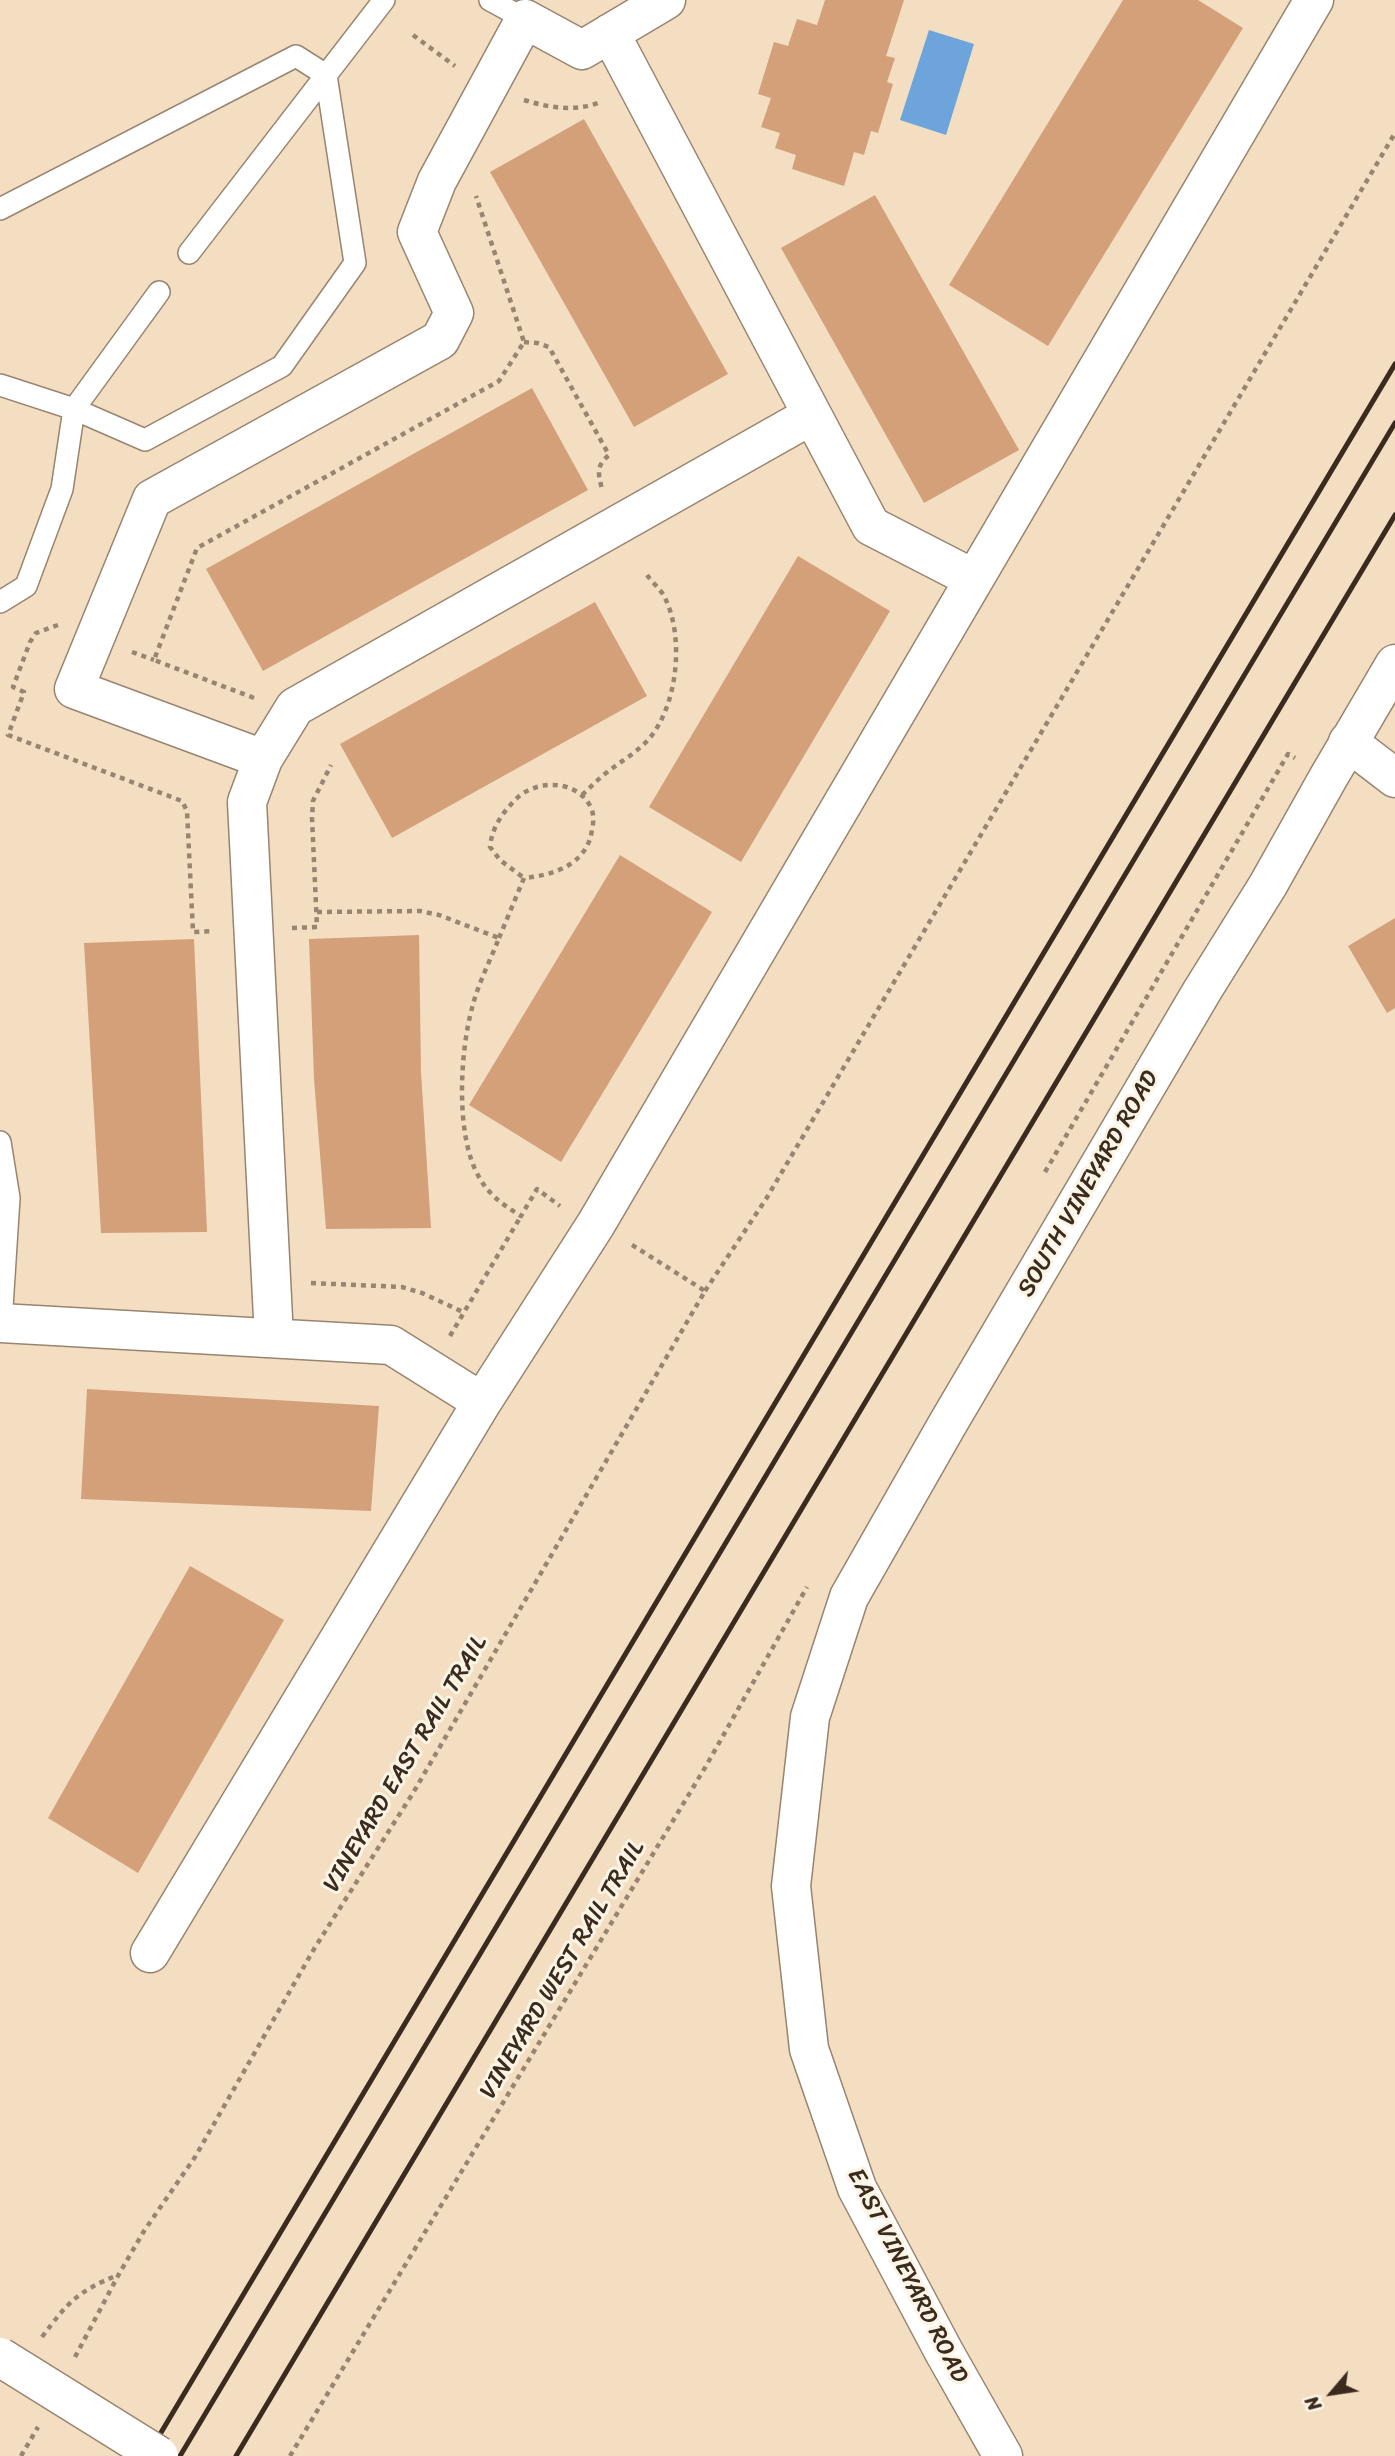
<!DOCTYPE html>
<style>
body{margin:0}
#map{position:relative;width:1395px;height:2456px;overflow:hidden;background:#f4dec1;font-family:Sriracha,sans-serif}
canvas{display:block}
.north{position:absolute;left:1297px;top:2358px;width:70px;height:70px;-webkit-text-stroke:5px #fcf5e5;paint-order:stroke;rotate:241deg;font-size:19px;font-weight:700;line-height:28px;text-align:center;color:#3b2a1e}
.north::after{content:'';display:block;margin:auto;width:24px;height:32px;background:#3b2a1e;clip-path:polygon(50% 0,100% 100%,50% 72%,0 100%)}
</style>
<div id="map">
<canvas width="1395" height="2456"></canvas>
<div class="north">N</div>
</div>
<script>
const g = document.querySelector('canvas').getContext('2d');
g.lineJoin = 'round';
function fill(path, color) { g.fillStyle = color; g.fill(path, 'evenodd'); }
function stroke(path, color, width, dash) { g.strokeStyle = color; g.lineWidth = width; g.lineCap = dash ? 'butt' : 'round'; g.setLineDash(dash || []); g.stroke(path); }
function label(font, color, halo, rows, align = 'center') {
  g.font = font + ' Sriracha,sans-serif'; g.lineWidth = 6; g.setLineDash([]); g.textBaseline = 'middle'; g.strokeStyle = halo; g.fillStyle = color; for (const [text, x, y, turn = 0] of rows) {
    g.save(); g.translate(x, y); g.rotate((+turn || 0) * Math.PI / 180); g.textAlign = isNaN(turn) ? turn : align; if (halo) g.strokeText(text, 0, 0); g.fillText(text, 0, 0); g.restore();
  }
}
fill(new Path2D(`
 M929,30L974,44L946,135L900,120Z`), '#6ea4dc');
fill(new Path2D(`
 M825,0H904L886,56L895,58L887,82L893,84L878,133L871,131L864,155L854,152L844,186L792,169L796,155L775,148L780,133L761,127L771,98L758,94L774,42L788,46L797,19L817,25Z
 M1123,0H1198L1243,28L1048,346L949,285Z
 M584,119L728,374L634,427L490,172Z
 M875,195L1019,450L924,503L781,248Z
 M532,388L588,490L263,671L206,569Z
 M798,556L890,611L741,862L649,807Z
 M595,602L647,696L392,838L340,744Z
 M620,855L712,912L561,1162L469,1105Z
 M1395,918V1008L1387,1013L1348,946Z
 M419,935L421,1072L431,1228L326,1229L314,1079L309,939Z
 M194,939L207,1232L101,1233L84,943Z
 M87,1389L379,1406L371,1511L81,1499Z
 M190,1566L284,1620L138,1873L48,1818Z`), '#d3a07a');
const lane = new Path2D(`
 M490,0L525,19
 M0,209L296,56L326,75L355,263L282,366L145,440L74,409L0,385
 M189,253L384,0
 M0,602L26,586L62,489L74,409L159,292
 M0,1142L9,1198L1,1323`);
const street = new Path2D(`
 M610,33L871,526L974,579
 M1348,742L1395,778
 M263,759L74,689L152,499L440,340L454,313L417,232L437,181L525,19L582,50L666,0
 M0,1323L391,1345L482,1402
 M274,1338L247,802L263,759L295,707L812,415
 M150,1953L482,1402L596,1224L1314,0`);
const secondary = new Path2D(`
 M1003,2456L944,2352L857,2188L809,2049L791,1886L810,1717L849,1597L947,1425L1202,991L1268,885L1328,778L1395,664`);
stroke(lane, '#988470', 24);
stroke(street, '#988470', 41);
stroke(secondary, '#988470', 41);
stroke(new Path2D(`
 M413,35L455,66
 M524,100C550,108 575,112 601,102
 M524,342L537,343L549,347L609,455C596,466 598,473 602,489
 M58,625L36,633L30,642L13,687L24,692L8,735L182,801L187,811L193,932L214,931
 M132,652L154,660
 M254,698L154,660L197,548L499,381L524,342L476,196
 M582,795C590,788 597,780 606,773C620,762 636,753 648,740C678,706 685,636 664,596C660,589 652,582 647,575
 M317,912L420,911L439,915L499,938C490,961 478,984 472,1008C460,1052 455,1136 479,1177C489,1195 503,1205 521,1216L537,1189L560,1206
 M292,928L317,927L312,818L313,801L331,765
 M499,938L524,878C555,875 587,864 592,830C594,821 594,811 589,804C573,778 533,780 514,801C501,815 492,828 490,847L500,860L524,878
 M1045,1172L1288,754L1295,758
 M311,1283L402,1287L422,1293L463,1312
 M705,1291L766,1199L1395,133
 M450,1336L521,1216
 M42,2337C68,2302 78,2291 118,2275
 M75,2357L119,2274L144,2231L195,2157L314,1949L413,1793L705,1291L629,1243
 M21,2456L38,2427
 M290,2456L706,1766L807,1587`), '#988470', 4.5, [5, 5]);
stroke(lane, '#fff', 21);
stroke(street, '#fff', 38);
stroke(secondary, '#fff', 38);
stroke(new Path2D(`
 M147,2456L1395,364
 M180,2456L1395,423
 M236,2456L1395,515`), '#3b2a1e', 5);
const secondaryBridge = new Path2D(`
 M0,2357L159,2456`);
stroke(secondaryBridge, '#988470', 41, []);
stroke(secondaryBridge, '#fff', 38);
label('24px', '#3b2a1e', '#fcf5e5', [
 ["SOUTH VINEYARD ROAD",1089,1184,-60],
 ["VINEYARD EAST RAIL TRAIL",406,1764,-59],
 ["VINEYARD WEST RAIL TRAIL",563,1970,-59],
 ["EAST VINEYARD ROAD",907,2276,63]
]);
</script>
